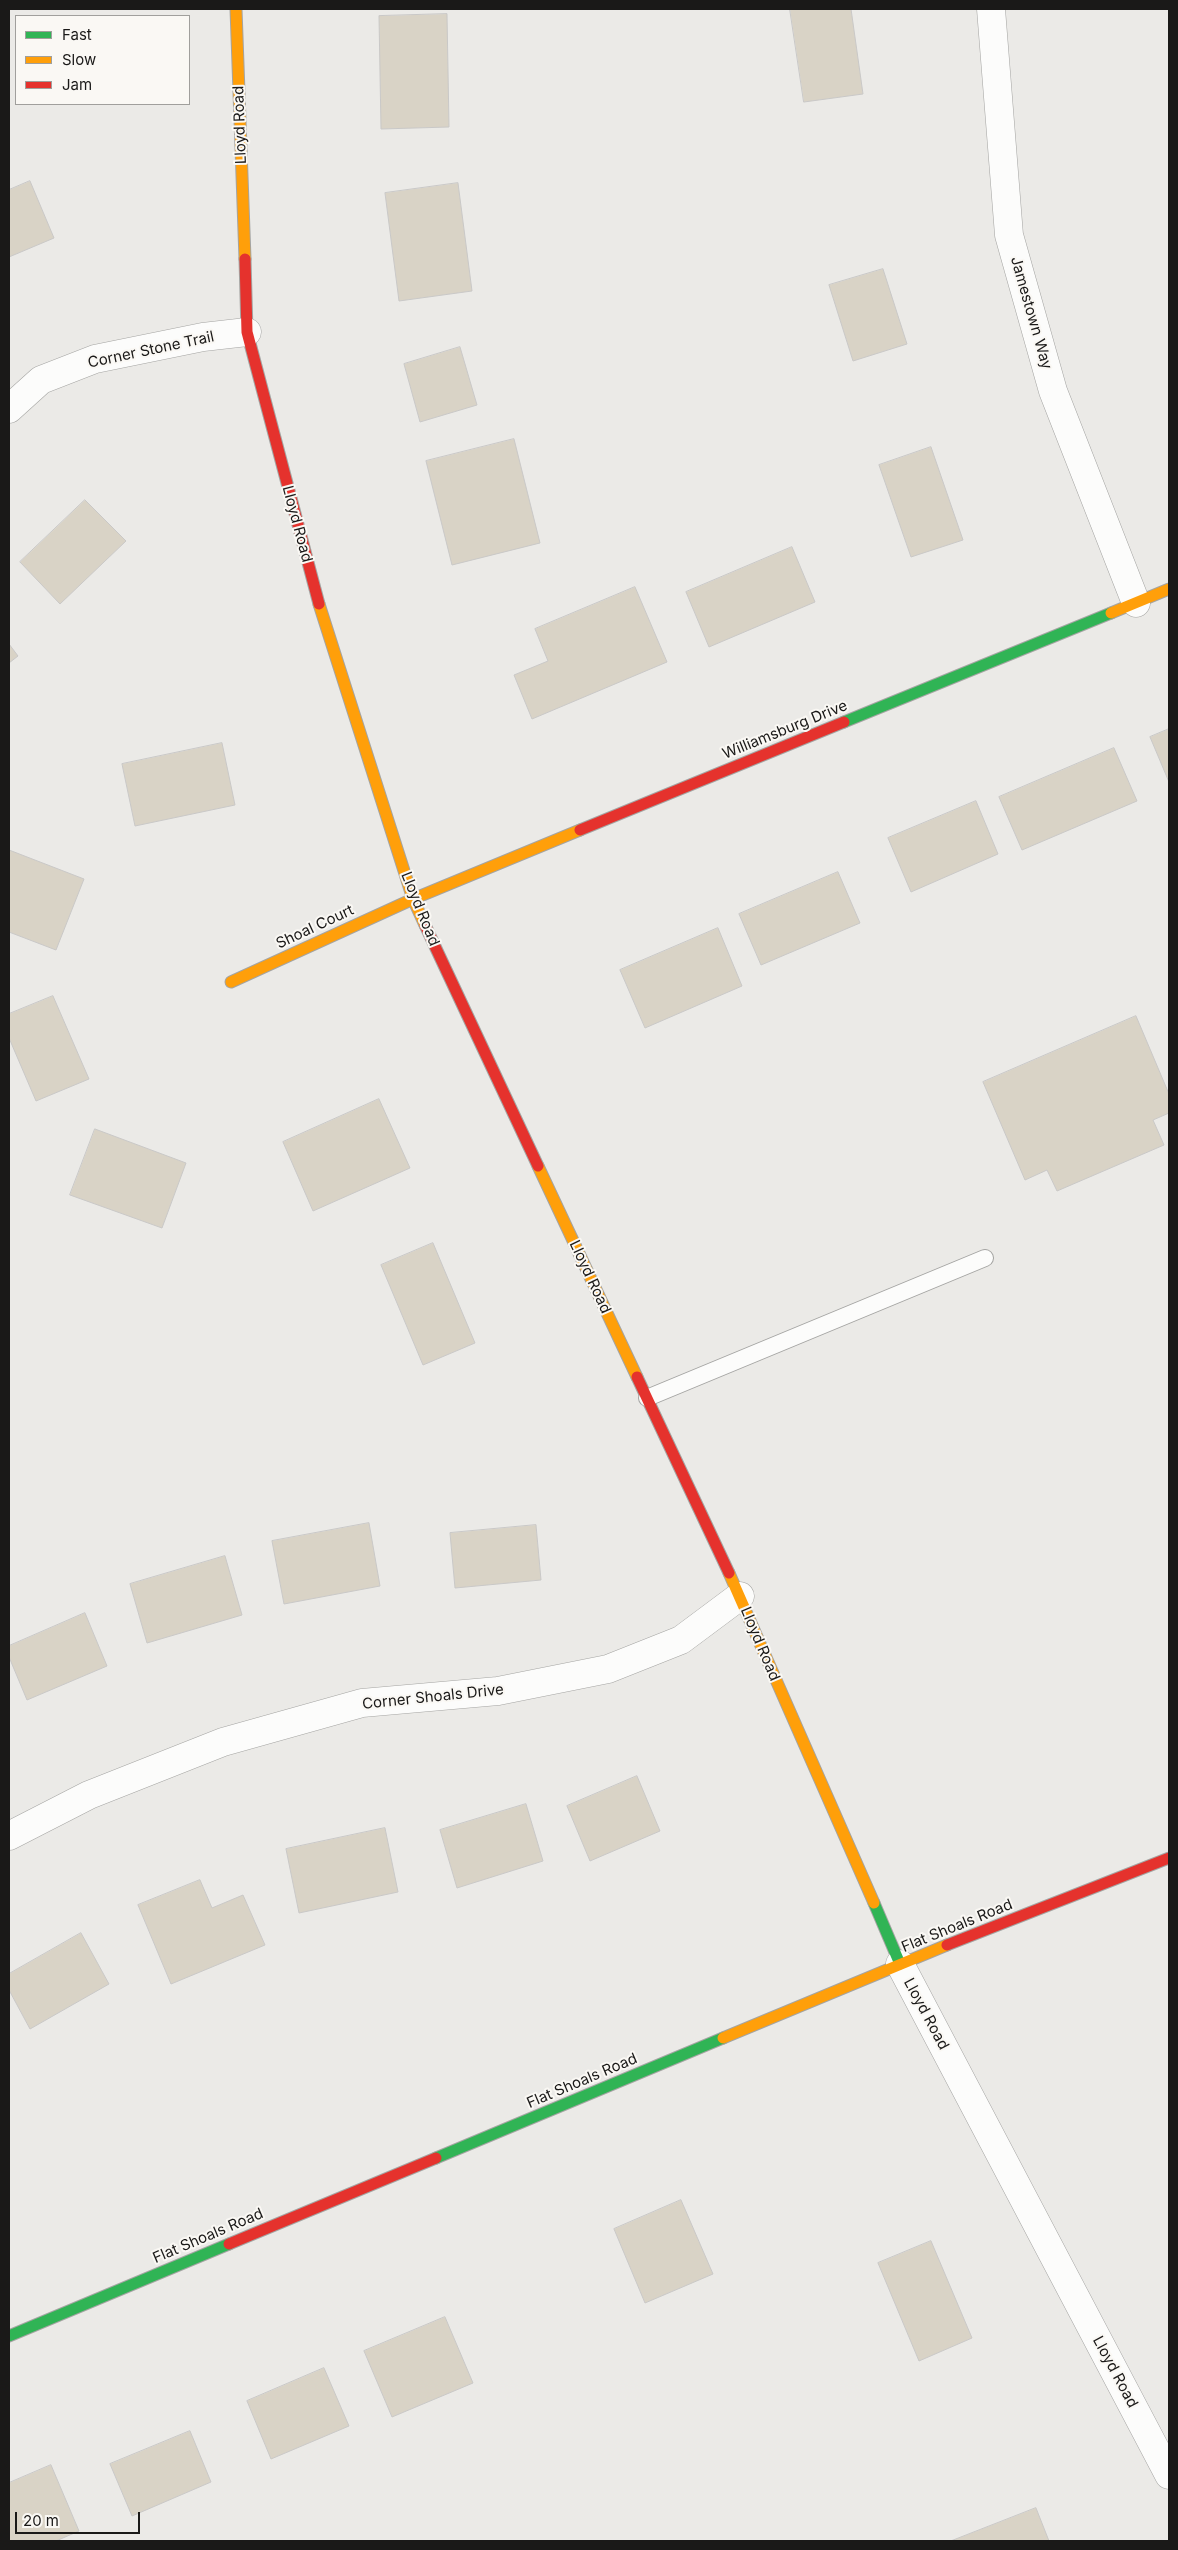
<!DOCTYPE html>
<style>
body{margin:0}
#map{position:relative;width:1178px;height:2550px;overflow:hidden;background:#ebeae7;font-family:Inter,sans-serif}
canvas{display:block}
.frame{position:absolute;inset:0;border:10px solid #1a1918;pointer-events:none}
.legend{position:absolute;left:15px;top:15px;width:175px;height:90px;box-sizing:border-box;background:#faf8f4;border:1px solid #a09f9c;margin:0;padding:6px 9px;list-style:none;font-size:15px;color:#1a1918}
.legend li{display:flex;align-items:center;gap:10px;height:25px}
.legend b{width:25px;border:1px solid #a09f9c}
.scale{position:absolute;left:15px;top:2512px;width:125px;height:22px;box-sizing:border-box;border:2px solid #1a1918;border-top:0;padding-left:6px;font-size:15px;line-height:18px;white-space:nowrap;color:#1a1918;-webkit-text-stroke:4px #faf8f4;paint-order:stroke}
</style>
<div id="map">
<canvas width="1178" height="2550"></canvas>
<div class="frame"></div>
<ul class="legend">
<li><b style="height:6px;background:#30b455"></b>Fast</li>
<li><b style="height:6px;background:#ff9f0a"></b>Slow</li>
<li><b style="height:6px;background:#e5322d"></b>Jam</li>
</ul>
<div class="scale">20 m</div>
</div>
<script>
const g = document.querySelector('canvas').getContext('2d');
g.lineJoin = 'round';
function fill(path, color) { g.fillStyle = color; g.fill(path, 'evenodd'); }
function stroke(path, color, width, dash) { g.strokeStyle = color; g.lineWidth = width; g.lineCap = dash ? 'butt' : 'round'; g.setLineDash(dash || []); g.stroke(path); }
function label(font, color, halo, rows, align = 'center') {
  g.font = font + ' Inter,sans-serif'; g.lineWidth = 4; g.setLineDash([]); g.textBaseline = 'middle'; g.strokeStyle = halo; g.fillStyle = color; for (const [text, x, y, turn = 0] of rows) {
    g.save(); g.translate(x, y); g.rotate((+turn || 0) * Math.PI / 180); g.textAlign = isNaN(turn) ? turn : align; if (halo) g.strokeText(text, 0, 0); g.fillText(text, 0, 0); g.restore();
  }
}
const building = new Path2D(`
 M790,9H851L863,94L804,102Z
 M447,14L449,127L381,129L379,16Z
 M30,181L54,238L9,257V190Z
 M458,183L472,291L399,301L385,193Z
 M883,269L907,344L853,361L829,285Z
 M460,347L477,405L420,422L404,364Z
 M514,439L540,543L452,565L426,461Z
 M931,447L963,540L911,557L879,465Z
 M85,500L126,541L60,604L20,562Z
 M792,547L815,602L709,647L686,592Z
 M635,587L667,662L532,719L514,675L548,661L535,629Z
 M9,644L18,656L9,663Z
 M1169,729V782L1150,737Z
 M222,743L235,805L135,826L122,764Z
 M1114,748L1137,801L1022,850L999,797Z
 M976,801L998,854L911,892L888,838Z
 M9,850L84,879L56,950L9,932Z
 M838,872L860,923L761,965L739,914Z
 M718,928L742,986L645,1028L620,970Z
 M53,996L89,1079L36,1101L9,1038V1014Z
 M1136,1016L1169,1094V1113L1153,1120L1164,1145L1057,1191L1047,1170L1025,1180L983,1082Z
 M379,1099L410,1168L313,1211L283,1142Z
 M95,1129L186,1163L162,1228L70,1195Z
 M433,1243L475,1343L423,1365L381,1265Z
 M369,1523L380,1586L284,1604L272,1541Z
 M536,1525L541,1580L455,1588L450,1533Z
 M225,1556L242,1615L147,1643L130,1584Z
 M85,1613L107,1666L27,1700L9,1657V1646Z
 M637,1776L660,1831L590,1861L567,1806Z
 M526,1804L543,1861L457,1888L440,1830Z
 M385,1828L398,1892L299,1913L286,1849Z
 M200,1880L212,1908L243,1895L265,1945L171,1984L138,1905Z
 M81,1933L109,1984L30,2029L9,1990V1974Z
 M681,2200L713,2274L645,2303L614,2229Z
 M931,2241L972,2338L919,2361L878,2263Z
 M445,2317L473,2383L392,2417L364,2351Z
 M324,2368L349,2426L271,2459L247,2401Z
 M190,2431L211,2482L132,2516L110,2464Z
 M51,2465L79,2531L56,2541H9V2483Z
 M1036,2508L1049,2541H951Z`);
fill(building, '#d9d3c6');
stroke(building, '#c9c8c7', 1);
const lane = new Path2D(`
 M647,1398L985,1258`);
const street = new Path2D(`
 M991,9L1009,235L1053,391L1136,603
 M9,409L41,380L95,359L203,337L247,332
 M9,1836L89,1795L223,1742L362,1703L498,1691L608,1669L681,1640L740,1596
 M900,1964L1169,2475`);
const fast = new Path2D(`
 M844,722L1111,613
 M874,1903L900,1964
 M436,2158L723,2038
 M9,2336L229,2244`);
const slow = new Path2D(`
 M236,9L245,259
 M319,604L413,899L425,925
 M1111,613L1169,589
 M231,982L413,899L580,830
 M538,1166L637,1377
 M729,1573L874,1903
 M723,2038L947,1945`);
const jam = new Path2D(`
 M245,259L247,332L319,604
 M580,830L844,722
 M425,925L538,1166
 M637,1377L729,1573
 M947,1945L1169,1858
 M229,2244L436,2158`);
stroke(lane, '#a4a4a2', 18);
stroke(street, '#a4a4a2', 29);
stroke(fast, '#a4a4a2', 13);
stroke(slow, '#a4a4a2', 13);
stroke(jam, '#a4a4a2', 13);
stroke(lane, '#fcfcfb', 16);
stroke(street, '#fcfcfb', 28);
stroke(fast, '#30b455', 11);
stroke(slow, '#ff9f0a', 11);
stroke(jam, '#e5322d', 11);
label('15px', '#1a1918', '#faf8f4', [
 ["Lloyd Road",240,125,-92],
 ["Jamestown Way",1031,313,74],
 ["Corner Stone Trail",151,350,-12],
 ["Lloyd Road",297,524,75],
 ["Williamsburg Drive",785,730,-22],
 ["Lloyd Road",420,909,68],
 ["Shoal Court",315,927,-25],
 ["Lloyd Road",590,1277,65],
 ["Lloyd Road",760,1644,67],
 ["Corner Shoals Drive",433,1697,-6],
 ["Flat Shoals Road",957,1926,-22],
 ["Lloyd Road",926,2014,62],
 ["Flat Shoals Road",582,2081,-23],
 ["Flat Shoals Road",208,2236,-23],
 ["Lloyd Road",1115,2372,62]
]);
</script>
